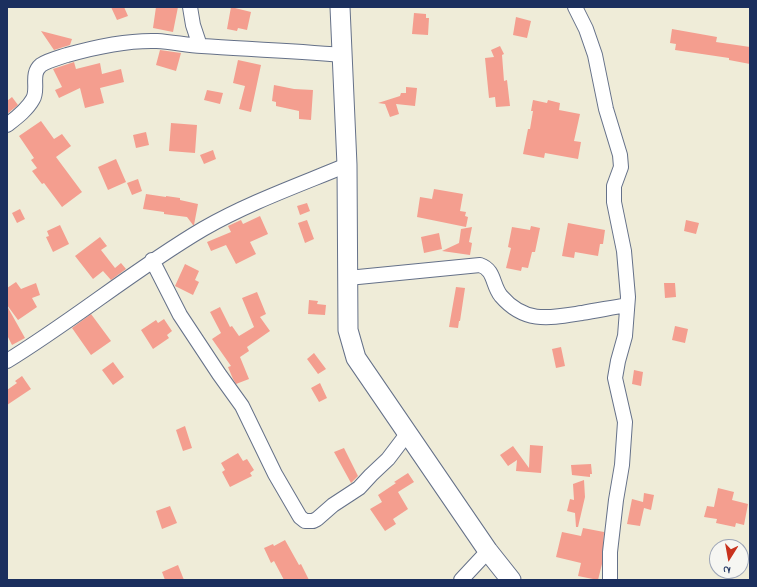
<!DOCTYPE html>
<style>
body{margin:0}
#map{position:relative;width:757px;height:587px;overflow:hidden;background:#efecd8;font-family:"Indie Flower",sans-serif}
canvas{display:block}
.frame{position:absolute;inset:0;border:8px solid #1b2f5e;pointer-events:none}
.north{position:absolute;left:709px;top:539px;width:40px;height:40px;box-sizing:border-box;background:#f6f6f2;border:1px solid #9ea6b7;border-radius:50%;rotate:191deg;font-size:11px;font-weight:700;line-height:16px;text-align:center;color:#1b2f5e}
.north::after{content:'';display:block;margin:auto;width:14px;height:18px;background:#c8321e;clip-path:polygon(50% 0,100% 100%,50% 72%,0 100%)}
</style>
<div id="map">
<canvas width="757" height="587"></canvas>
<div class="frame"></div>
<div class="north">N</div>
</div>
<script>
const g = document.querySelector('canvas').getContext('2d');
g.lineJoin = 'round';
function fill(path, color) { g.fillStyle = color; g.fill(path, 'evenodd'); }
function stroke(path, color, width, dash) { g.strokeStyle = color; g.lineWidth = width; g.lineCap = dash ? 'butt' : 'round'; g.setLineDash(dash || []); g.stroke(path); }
fill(new Path2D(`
 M111,7H124L128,16L117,20Z
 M156,7H178L173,32L153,28Z
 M231,7L251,12L247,30L238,28L237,31L227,29Z
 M414,13L426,14V18H429L428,35L412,34Z
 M516,17L531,21L527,38L513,35Z
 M672,29L717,37L716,42L750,47V64L729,60V58L675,50L676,44L670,43Z
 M41,31L72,39L70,45L54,50Z
 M500,46L504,54L502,55L504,81L507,80L510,106L496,107L495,97L489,98L485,58L494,57L491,50Z
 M160,50L181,53L176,71L156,65Z
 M238,60L261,65L251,112L239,109L245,86L233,83Z
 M74,62L76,69L100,63L102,74L121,69L124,82L100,88L104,103L85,108L80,88L59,98L55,90L62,87L53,69Z
 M274,85L294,89L313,90L311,120L299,119V111L276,106V102L272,101Z
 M406,87L417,88L415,106L396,104L399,114L390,117L385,104L378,103L400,96L401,93H406Z
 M207,90L223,93L220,104L204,100Z
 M12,97L18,105L7,114V101Z
 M533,100L547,103L548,100L560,103L559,110L580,114L574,141L581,142L578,159L545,153L544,158L523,154L528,129H530L533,111H531Z
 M41,121L54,139L62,134L71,146L56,157L82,192L62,207L44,183L42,184L32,171L37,168L31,160L34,158L19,136Z
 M171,123L197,125L195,153L169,151Z
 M146,132L149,145L136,148L133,135Z
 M213,150L216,159L204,164L200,155Z
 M116,159L126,182L108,190L98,167Z
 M138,179L142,191L132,195L127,183Z
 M434,189L463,194L460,211L466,212L465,216L468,217L466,227L417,217L420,197L432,199Z
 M146,194L166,197V196L180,198V200L198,204L194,225H193L187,217L164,214V212L143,209Z
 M307,203L310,211L300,215L297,206Z
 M20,209L25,219L17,223L12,213Z
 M260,216L268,234L250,242L256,254L236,264L226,245L211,251L207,242L231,232L228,226L241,220L243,224Z
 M307,220L314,239L305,243L298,223Z
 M686,220L699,223L696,234L684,231Z
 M568,223L605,230L603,244H600L598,256L575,252L574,258L562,256Z
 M60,225L69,244L53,252L46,237L49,236L47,231Z
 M531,226L540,228L535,252H532L528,268L522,267L521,271L506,268L511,248L508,247L512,227L530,230Z
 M472,227L469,242L472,243L470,255L442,251L459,243L461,229Z
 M439,233L442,249L424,253L421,237Z
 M100,237L107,246L101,250L115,268L121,263L126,269L111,280L103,271L93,279L75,256Z
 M185,264L199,271L195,280L199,282L193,295L175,286Z
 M16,282L21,289L36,283L40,295L32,298L37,307L18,320L7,305V288Z
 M664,283H675L676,297L665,298Z
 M456,287L465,288L460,321H459L458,328L449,327Z
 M257,292L266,314L260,317L270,331L247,347L249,351L240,357L249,379L236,384L233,379L228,367L231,366L212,339L221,333L210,312L220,307L230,327L232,326L239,336L254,327L242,298Z
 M309,300L318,301L317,304L326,305L325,315L308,314Z
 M7,306L25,338L12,345L7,335Z
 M91,314L111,341L91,355L72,328Z
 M164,319L172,331L167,335L169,338L153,349L141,330L156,320L158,323Z
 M675,326L688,329L685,343L672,340Z
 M561,347L565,366L556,368L552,349Z
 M314,353L326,369L318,374L307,359Z
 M113,362L124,377L113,385L102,370Z
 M634,370L643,372L641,386L632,384Z
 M22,376L31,389L7,405V390L17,383L15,381Z
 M320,383L327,398L319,402L311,388Z
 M185,426L192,448L183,451L176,430Z
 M530,445L543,446L541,473L516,471L517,460L508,466L500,455L513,446L529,468Z
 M344,448L358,476L351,483L334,452Z
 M238,453L243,461L247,459L254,470L250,473L252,476L230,487L222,472L225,470L221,463Z
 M591,464L592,474H590V477L572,475L571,465Z
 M408,473L414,482L398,492L408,509L393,519L396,524L385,531L370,509L382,502L378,495L396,483L394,482Z
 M584,480L585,497L578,527H576L575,513L567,511L570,499L574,500L573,484Z
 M718,488L734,492L732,500L748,504L744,525L736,523L735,527L716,523L717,519L704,517L707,506L714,507Z
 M644,493L654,495L651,510L644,508L640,526L627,524L632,499L643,502Z
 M170,506L177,523L162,529L156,511Z
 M583,528L604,532L602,564L598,580L578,576L581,563L556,557L562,532L581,536Z
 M285,540L299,565L301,564L309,580H284L274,561L271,563L264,548L273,544L274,546Z
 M178,565L184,580H165L162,572Z`), '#f49e8f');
const street = new Path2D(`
 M190,7L193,25L200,46
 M575,7L586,29L595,55L606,109L620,155L621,167L614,186V202L624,251L628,297L625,336L618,361L615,378L625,422L622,465L616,500L610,552V580
 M7,125C16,118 27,110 33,99C39,89 30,74 41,65C49,60 58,58 67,55C95,47 127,40 157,41C172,42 187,45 202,46C249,49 295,51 342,55
 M152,260L180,315L219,374L242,406L275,474L300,517L305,521H313L317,519L333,505L359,488L371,475L388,459L407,434
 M348,278L480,265C495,270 492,285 501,296C525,324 550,318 582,313C597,310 612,308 627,305
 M7,361C74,320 135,269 203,229C248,203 299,185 347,165
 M461,580L488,551`);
const secondary = new Path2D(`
 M340,7L347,165L348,330L356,358L488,551L511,580`);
stroke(street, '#657189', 16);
stroke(secondary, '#657189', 21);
stroke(street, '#fff', 14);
stroke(secondary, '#fff', 19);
</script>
